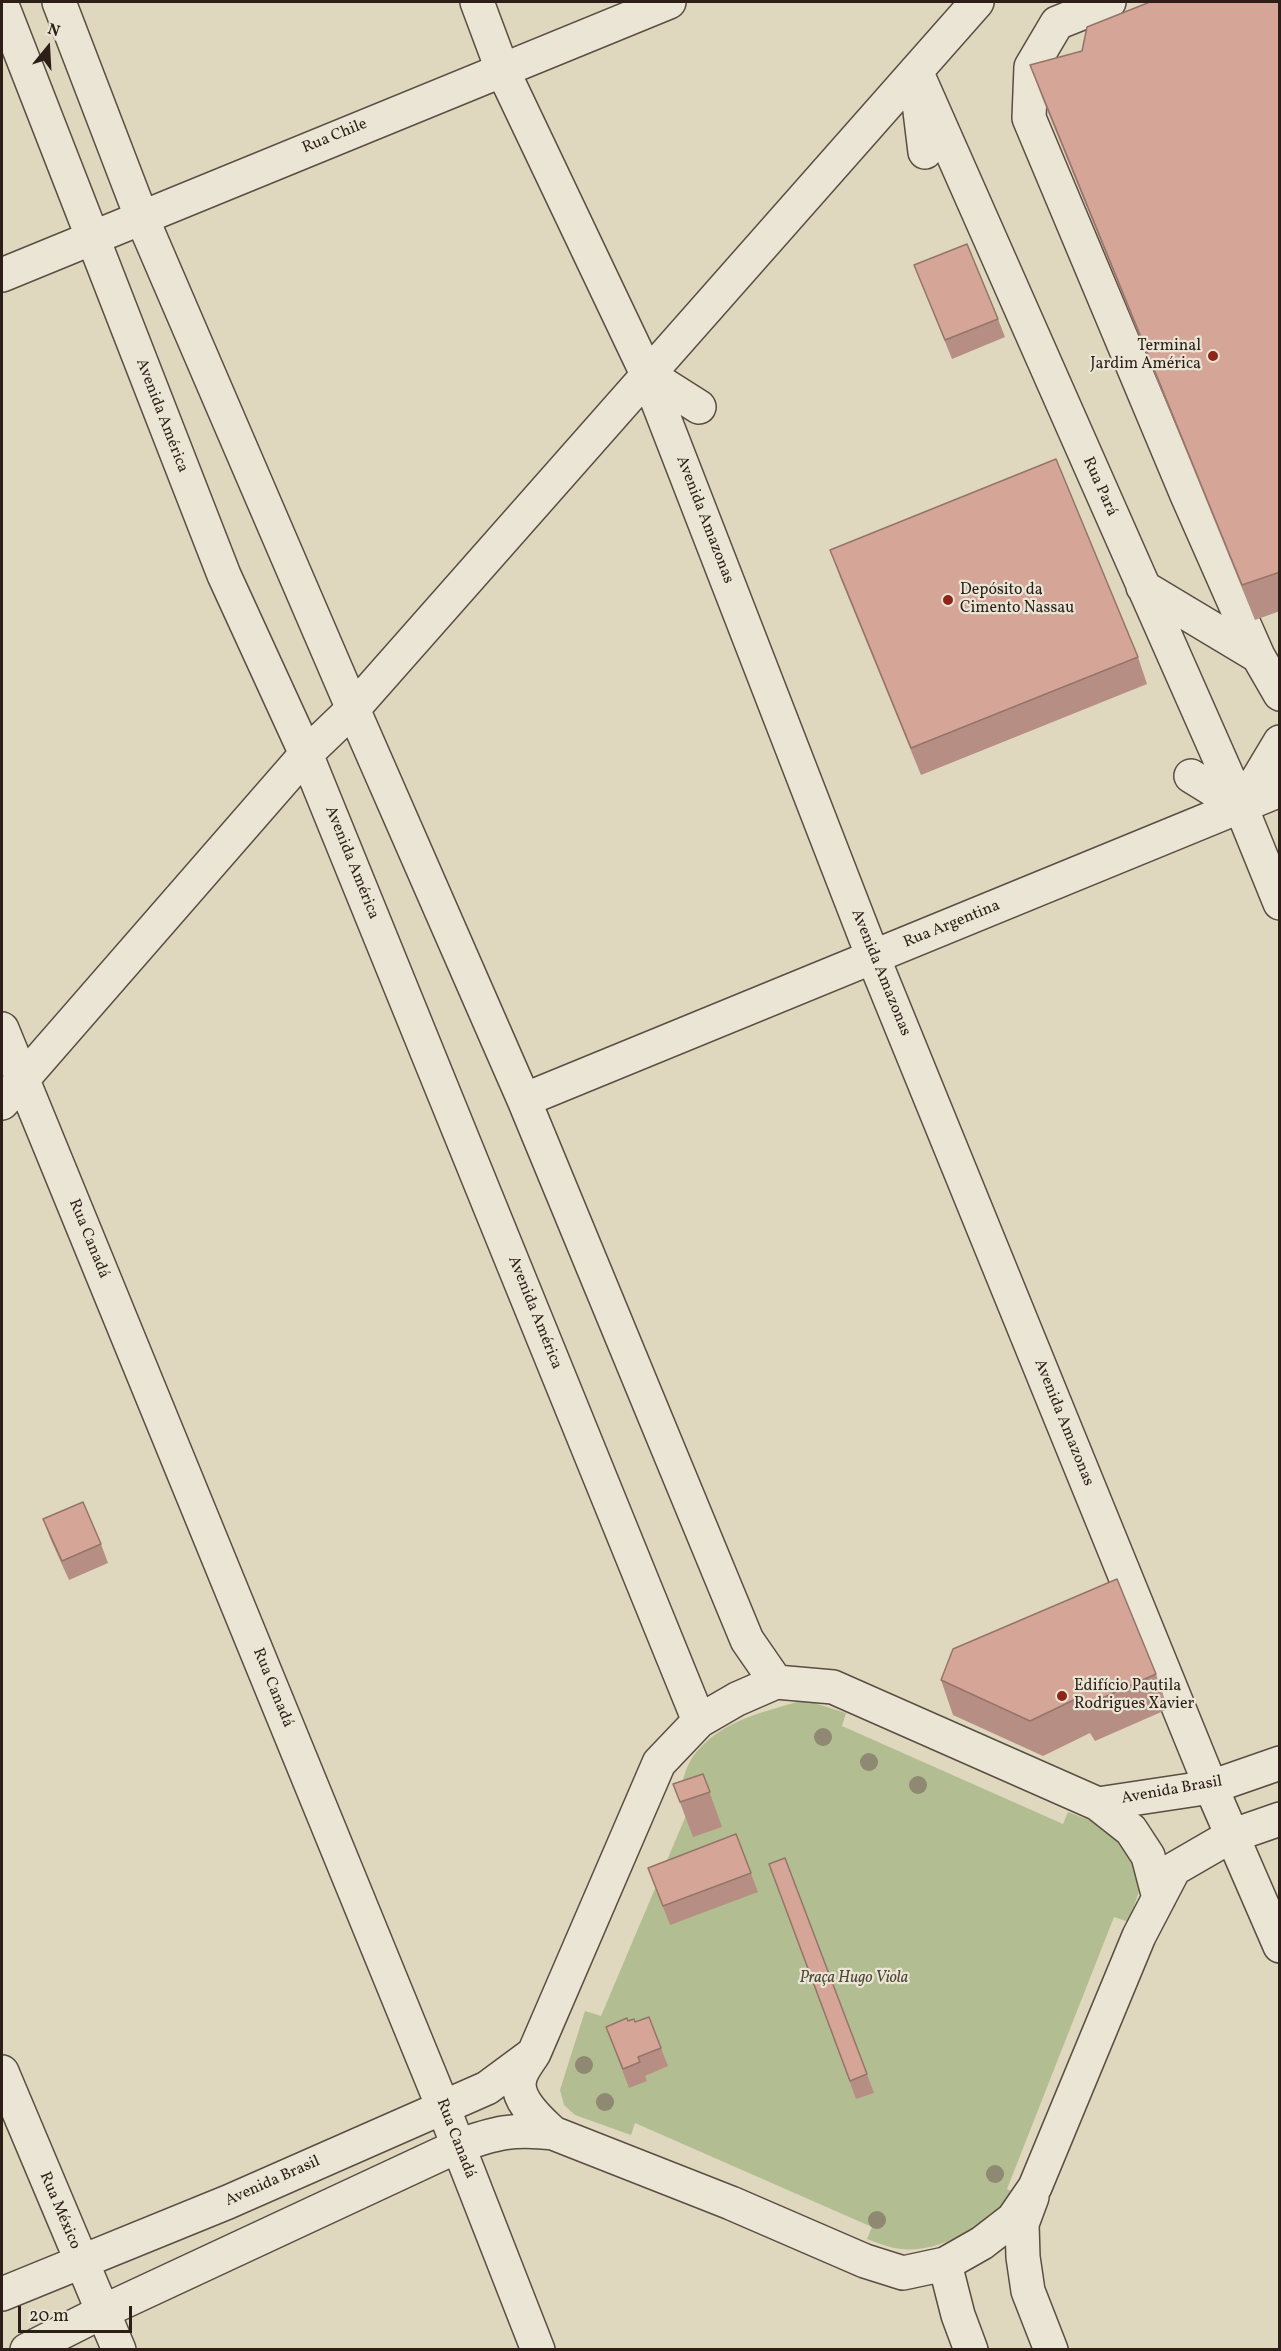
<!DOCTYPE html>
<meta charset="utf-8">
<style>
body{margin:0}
#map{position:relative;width:1281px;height:2351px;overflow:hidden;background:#dfd7be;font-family:Vollkorn,serif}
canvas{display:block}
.frame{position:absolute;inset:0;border:3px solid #2d1f18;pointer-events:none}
.north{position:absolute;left:18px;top:18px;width:60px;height:60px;-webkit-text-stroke:4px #eae5d5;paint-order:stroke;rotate:18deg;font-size:16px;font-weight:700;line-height:24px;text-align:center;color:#2d1f18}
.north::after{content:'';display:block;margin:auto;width:21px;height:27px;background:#2d1f18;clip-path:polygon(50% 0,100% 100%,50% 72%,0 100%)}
.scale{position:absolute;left:18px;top:2306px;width:114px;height:27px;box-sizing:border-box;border:3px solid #2d1f18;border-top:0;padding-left:8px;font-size:18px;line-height:21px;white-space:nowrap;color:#2d1f18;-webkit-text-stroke:4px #eae5d5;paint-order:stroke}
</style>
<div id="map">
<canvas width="1281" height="2351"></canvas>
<div class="frame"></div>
<div class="north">N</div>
<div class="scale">20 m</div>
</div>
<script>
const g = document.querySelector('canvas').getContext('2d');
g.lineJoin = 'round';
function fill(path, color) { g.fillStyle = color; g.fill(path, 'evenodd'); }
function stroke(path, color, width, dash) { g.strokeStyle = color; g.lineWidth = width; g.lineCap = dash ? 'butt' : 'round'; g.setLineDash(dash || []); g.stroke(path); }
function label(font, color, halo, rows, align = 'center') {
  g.font = font + ' Vollkorn,serif'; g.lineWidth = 4.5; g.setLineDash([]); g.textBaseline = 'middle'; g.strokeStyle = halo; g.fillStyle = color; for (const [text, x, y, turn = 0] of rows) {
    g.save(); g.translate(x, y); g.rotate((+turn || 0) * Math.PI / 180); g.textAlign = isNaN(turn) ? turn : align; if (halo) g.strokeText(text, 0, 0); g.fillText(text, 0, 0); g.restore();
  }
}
fill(new Path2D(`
 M800,1701L811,1702L846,1713L842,1726L1063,1824L1068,1812L1102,1825L1133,1847L1141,1885L1129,1922L1114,1917L1007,2189L1020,2195C985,2222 941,2257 894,2248C885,2246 876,2242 867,2239L872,2227L635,2123L631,2135L575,2115L564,2105L560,2090L585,2011L601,2016L693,1799L679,1793C683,1782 685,1768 692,1758C717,1722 760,1713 800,1701Z`), '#b2be91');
const minor = new Path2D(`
 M59,2L141,216L353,709L524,1100L747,1640L776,1682
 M477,2L502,69L647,374L873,957L1211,1787L1280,1946
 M1109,2L1057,23L1031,67L1029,118L1187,495L1258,656L1280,694
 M2,5L224,575L306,754L699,1721
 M916,71L1241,807L1280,903
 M919,103L925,152
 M2,275L669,2
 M647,374L699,407
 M1143,587L1258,656
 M1191,776L1241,807
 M1241,807L1280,742
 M2,1029L443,2107L538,2350
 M524,1100L1280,790
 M2,1103L306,754L353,709L977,2
 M1098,1804L1211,1787L1280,1763
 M1159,1898L1148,1856L1131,1830L1098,1804L833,1687L776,1682L737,1699L699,1721L659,1763L534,2053C530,2060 522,2069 520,2078C514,2099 539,2120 553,2133L731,2203L865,2261L903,2273L945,2264L982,2243L1013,2219L1035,2187L1139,1936L1174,1869L1231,1836L1280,1819
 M2,2072L119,2350
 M1032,2197L1022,2224L1023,2257L1028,2291L1051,2350
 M945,2264L958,2315L971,2350
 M2,2294L228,2202L487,2088L533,2054
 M27,2350L104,2311L458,2146C495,2133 513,2128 553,2133`);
stroke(minor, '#5a4d42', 36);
stroke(minor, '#eae5d5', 33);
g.fillStyle = '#8f8873';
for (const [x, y] of [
 [823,1737],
 [869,1762],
 [918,1785],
 [584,2065],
 [605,2102],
 [995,2174],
 [877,2220]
]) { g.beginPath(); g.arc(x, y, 9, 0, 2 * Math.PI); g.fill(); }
fill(new Path2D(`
 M1280,2V611L1255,620L1043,100L1030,65Z
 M914,265L998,319L1005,337L952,359Z
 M830,550L1138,657L1147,684L921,775L840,577Z
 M43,1519L101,1544L108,1563L69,1580L50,1538Z
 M1156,1674L1168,1709L1095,1741L1090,1733L1043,1756L953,1715L941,1680Z
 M703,1774L722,1827L693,1837L673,1784Z
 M736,1834L758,1892L670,1925L648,1868Z
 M785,1858L874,2093L856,2099L769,1864Z
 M628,2021L635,2022L661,2048L668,2066L645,2076L647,2081L629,2088L606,2027Z`), '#b78e83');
const building = new Path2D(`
 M1150,2H1280V572L1242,585L1030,65L1082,51L1087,27Z
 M967,244L998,319L945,340L914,265Z
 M1056,459L1138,657L911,748L830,550Z
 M83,1502L101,1544L62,1561L43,1519Z
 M1117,1579L1156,1674L1082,1707L1078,1698L1030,1721L941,1680L953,1649Z
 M703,1774L710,1792L680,1802L673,1784Z
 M736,1834L751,1873L663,1906L648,1868Z
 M785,1858L867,2074L850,2081L769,1864Z
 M649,2017L661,2048L638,2057L640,2062L623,2069L606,2027L627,2018L628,2021L634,2019L635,2022Z`);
fill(building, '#d5a598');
stroke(building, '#95746a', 1.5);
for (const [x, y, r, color] of [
 [1213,356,6,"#8f2418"],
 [948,600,6,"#8f2418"],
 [1062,1696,6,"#8f2418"]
]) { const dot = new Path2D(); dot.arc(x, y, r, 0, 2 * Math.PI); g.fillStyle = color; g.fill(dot); stroke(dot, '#eae5d5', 2); }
label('16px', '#2d1f18', '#eae5d5', [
 ["Rua Chile",335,137,-22],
 ["Avenida América",161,416,69],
 ["Rua Pará",1099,487,66],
 ["Avenida Amazonas",704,520,69],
 ["Avenida América",351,863,68],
 ["Rua Argentina",952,925,-22],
 ["Avenida Amazonas",880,973,68],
 ["Rua Canadá",88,1239,68],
 ["Avenida América",534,1313,68],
 ["Avenida Amazonas",1063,1423,68],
 ["Rua Canadá",272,1688,68],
 ["Avenida Brasil",1172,1791,-10],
 ["Rua Canadá",455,2139,69],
 ["Avenida Brasil",273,2182,-24],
 ["Rua México",59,2211,67]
]);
label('16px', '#2d1f18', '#eae5d5', [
 ["Terminal",1201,347,"right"],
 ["Jardim América",1201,365,"right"],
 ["Depósito da",960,591],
 ["Cimento Nassau",960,609],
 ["Edifício Pautila",1074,1687],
 ["Rodrigues Xavier",1074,1705]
], 'left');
label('italic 16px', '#4e4736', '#eae5d5', [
 ["Praça Hugo Viola",854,1979]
]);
</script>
